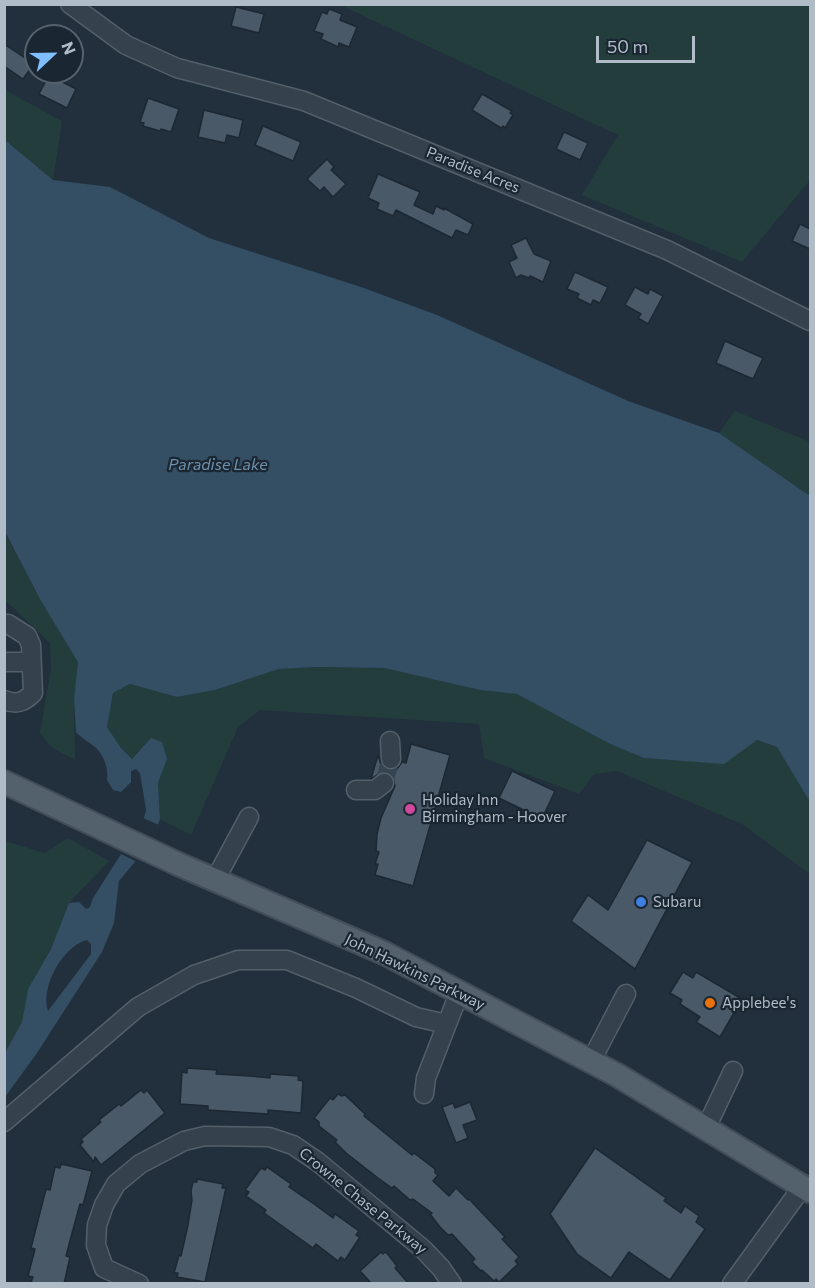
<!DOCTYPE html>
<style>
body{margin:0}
#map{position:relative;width:815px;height:1288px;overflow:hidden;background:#21303c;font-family:Commissioner,sans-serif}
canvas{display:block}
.frame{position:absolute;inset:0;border:6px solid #b0bcc8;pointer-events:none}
.north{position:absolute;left:24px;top:24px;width:60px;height:60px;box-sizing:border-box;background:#1a2631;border:2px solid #56626d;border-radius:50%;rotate:68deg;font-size:16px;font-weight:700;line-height:24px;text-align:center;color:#b0bcc8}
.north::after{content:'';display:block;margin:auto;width:21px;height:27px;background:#7fbffe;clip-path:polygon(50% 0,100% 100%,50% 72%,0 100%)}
.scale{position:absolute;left:596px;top:36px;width:99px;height:27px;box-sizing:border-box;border:3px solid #b0bcc8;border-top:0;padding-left:8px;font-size:18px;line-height:21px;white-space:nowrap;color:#b0bcc8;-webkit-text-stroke:4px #1a2631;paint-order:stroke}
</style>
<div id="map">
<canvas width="815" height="1288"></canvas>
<div class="frame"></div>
<div class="north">N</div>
<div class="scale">50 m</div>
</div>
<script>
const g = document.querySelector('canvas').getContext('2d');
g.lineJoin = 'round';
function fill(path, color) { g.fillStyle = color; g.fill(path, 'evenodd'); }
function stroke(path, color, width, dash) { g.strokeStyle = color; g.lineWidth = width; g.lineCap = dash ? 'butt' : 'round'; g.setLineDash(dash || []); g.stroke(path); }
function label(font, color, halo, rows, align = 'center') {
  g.font = font + ' Commissioner,sans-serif'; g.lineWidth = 4.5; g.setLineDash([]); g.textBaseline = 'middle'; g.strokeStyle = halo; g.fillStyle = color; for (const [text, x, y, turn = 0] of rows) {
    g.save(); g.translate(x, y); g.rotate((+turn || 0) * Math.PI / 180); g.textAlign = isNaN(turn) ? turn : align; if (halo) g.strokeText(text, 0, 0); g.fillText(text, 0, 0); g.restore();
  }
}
fill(new Path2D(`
 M340,5H810V180L742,262L582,195L618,135Z
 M5,90L62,121L53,180L5,140Z
 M735,411L810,442V496L719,433Z
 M4,532L41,601L79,662L74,699L75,760L51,747L40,733L51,669L50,643L5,600Z
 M316,667L384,668L480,690L517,694L610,744L644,758L724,763L756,740L777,747L810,802V874L742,824L617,771L594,774L579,794L484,758L479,724L260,710L238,727L191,835L160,819L158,783L167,759L138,751L132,759L121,748L107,727L113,693L130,684L177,697L215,690L279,669Z
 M68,838L109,861L69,903L51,949L28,989L22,1022L5,1053V841L45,853Z`), '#233d3d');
fill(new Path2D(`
 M5,140L53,180L110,187L209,238L361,287L437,315L628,401L719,433L810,496V802L777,747L757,740L724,764L644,758L610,744L517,694L480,690L384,668L316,667L279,669L215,690L177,697L130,684L113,693L107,727L121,748L132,759L151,738L162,742L167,759L158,783L160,819L153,840L119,881L114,923L102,952L37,1053L5,1097V1053L22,1022L28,989L51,949L69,903L79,902L86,909L90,907L93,898L144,818L146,810L140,773L136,769L131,771V782L121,792L113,790L107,780C109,771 104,755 96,748C90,742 82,739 76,732L74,699L78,662L41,601L5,532ZM87,940L91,944V954L48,1011C40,987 63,946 87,940Z`), '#344e64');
fill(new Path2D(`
 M141,817L161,826L155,842L137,862L119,853Z`), '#21303c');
const building = new Path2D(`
 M236,7L264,14L259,33L231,26Z
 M329,9L342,14L340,20L357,27L349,47L339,43L338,47L321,39L323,34L314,31L322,12L327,14Z
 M4,44L34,64L23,79L4,66Z
 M49,75L76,89L67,108L39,94Z
 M482,94L512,111L510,113L513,115L505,128L503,126L501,128L472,110Z
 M148,98L179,109L171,132L161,129L160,131L143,126L144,123L140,122Z
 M204,110L243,120L239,138L227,135L225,143L198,137Z
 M263,126L301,142L293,161L255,145Z
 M564,132L588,143L580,160L556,149Z
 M327,159L334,167L331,170L346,184L333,197L324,187L320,191L307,179Z
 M378,174L420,192L414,205L433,214L436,206L444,210V208L473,224L468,235L456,230L452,238L396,210L393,216L377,209L379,203L368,198Z
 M800,224L810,229V249L792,241Z
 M526,238L534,254L551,261L543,282L530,276L529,278L521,275L516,278L509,262L517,258L511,245Z
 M575,272L608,287L600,303L593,300L591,305L577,298L579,294L567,289Z
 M635,287L648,294L650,289L663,296L648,324L638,318L641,314L625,305Z
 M725,341L763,358L753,379L716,363Z
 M411,744L450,755L413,886L375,875L378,864H375L379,852L376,851L377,834L381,818L395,786L393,777L388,772H382L371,779L378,755L381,765L385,769H397L402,762L406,763Z
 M512,771L555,791L542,819L499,798Z
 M647,840L692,862L635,969L571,921L588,895L608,910Z
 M683,972L693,978L696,972L742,999L720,1037L696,1022L700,1017L680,1004L682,1000L670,993Z
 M187,1068L217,1070L216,1074L250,1076L270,1078V1074L299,1076L298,1080L303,1081L301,1113L268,1110V1114L237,1112L208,1110V1106L180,1104L182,1072L187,1073Z
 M141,1090L144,1093L147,1090L165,1113L101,1165L95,1157L94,1162L80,1145L83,1142L81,1139L101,1122L99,1120L108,1113L119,1104L121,1106Z
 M338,1094L341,1096L345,1095L365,1114L364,1116L412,1155L414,1153L435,1169V1173L438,1175L433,1181L449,1196L456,1188L468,1200L469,1199L505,1237L502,1239L519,1257L515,1261L518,1264L499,1282L496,1279L494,1281L482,1270L481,1271L472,1262L475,1259L452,1234L448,1235L440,1227L430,1214L432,1213L413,1199L410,1200L394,1186L392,1188L378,1178L346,1153L335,1142L337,1140L319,1126V1122L314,1118L330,1098L333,1100Z
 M470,1102L477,1120L463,1125L468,1138L456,1143L442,1107L453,1103L455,1108Z
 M595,1148L666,1198L664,1201L681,1213L685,1206L699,1216L696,1222L705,1229L670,1280L629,1252L611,1278L577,1254L550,1214Z
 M61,1164L92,1171L83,1205L80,1204L71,1237L66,1256L70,1257L64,1284H38L31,1282L33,1277L28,1276L35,1249L31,1248L46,1189L50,1190L55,1167L60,1168Z
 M267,1167L291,1184L289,1187L314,1204L333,1218L335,1214L359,1231L356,1235L360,1237L345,1260L341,1257L338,1261L316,1244L313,1248L264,1213L266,1210L246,1196L249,1192L245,1190L261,1168L265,1170Z
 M197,1179L223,1184L222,1188H226L205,1282L177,1277L178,1273H174L179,1255L181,1256L188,1225L192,1200L191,1191L193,1182H197Z
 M381,1252L383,1254L386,1252L397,1266L395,1268L409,1284H372L360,1271Z`);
fill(building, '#495967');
stroke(building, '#1c2833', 1.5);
stroke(new Path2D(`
 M384,783L391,759`), '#364551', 18, [18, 9]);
const minor = new Path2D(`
 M70,4L126,45L177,68L304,101L667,250L810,321
 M4,662H31
 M4,700C17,705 24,702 33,693L31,645L27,636L8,624
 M390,741L391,759
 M356,790H375L384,783
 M215,880L249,817
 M591,1061L626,994
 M424,1094L426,1078L459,993
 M4,1122L138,1007L194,975L238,960H287L356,988L416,1017L446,1024
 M706,1128L733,1071
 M139,1284L104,1268L96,1245L97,1225L104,1205L116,1184L140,1164L184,1141L205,1136L269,1137L293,1145L318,1162L423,1249L441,1268L452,1284
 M732,1284L803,1186`);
const major = new Path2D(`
 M4,782L178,864L384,953L617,1075L810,1191`);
stroke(minor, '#535f6a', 21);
stroke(major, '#414d58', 26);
stroke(minor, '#35414c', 18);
stroke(major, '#53616c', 22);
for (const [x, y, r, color] of [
 [410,809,6,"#d1479c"],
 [641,902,6,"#3f7fe0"],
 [710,1003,6,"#e8710a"]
]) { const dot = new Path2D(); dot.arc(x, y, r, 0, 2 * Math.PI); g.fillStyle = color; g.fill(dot); stroke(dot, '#1a2631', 2); }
label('15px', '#b0bcc8', '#1a2631', [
 ["Paradise Acres",473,170,22],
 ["John Hawkins Parkway",415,972,26],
 ["Crowne Chase Parkway",363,1201,39]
]);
label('15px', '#b0bcc8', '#1a2631', [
 ["Holiday Inn",422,800],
 ["Birmingham - Hoover",422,817],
 ["Subaru",653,902],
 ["Applebee's",722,1003]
], 'left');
label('italic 16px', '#6f91ad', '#1a2631', [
 ["Paradise Lake",218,465]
]);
</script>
